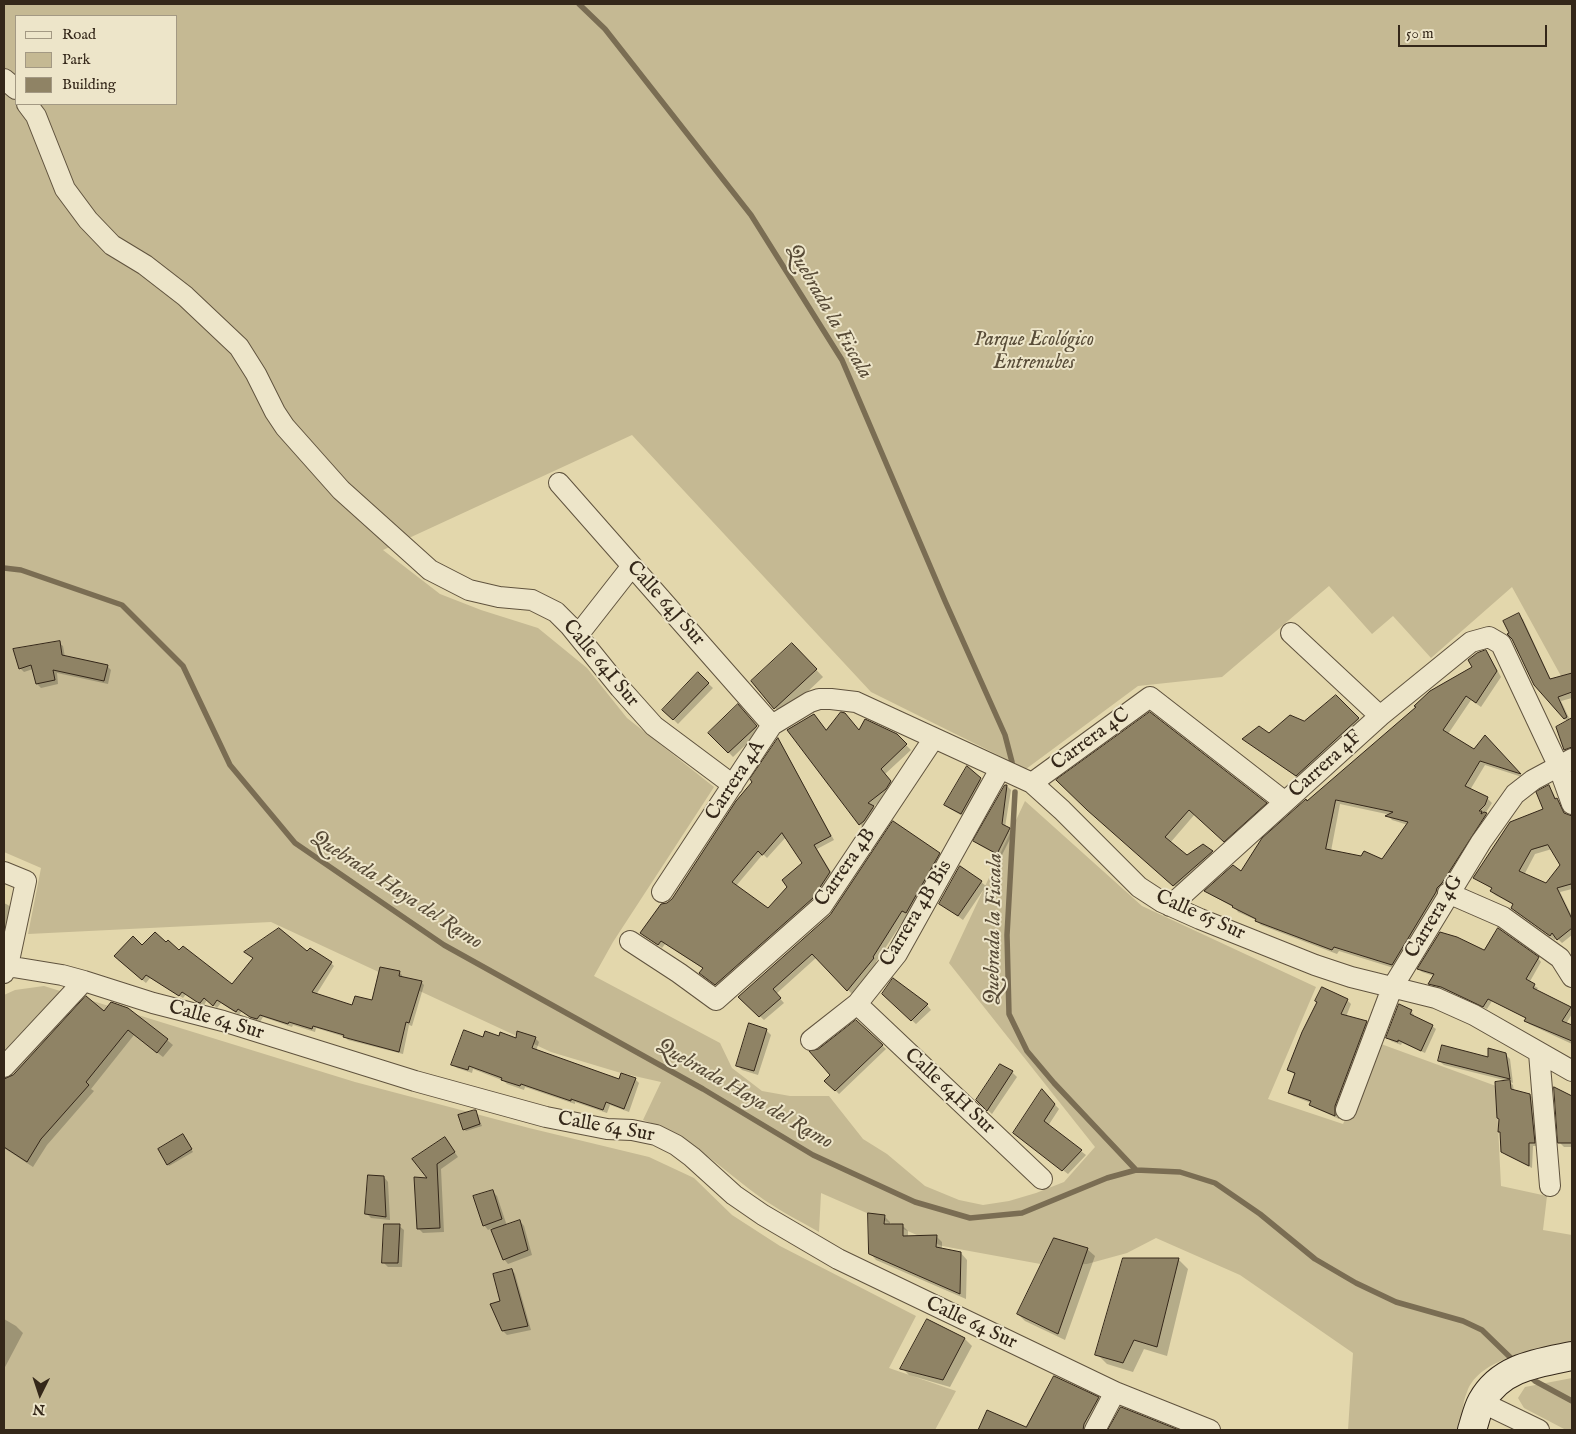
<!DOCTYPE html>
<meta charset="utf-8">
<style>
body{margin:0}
#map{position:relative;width:1576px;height:1434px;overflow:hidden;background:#e3d7ac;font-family:"IM FELL English",serif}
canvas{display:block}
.frame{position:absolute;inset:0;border:5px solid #342719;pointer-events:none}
.legend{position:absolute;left:15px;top:15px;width:162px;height:90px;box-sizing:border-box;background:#ede5c9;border:1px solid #a39983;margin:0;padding:6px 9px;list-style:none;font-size:15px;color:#342719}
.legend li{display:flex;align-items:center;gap:10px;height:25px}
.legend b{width:25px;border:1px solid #a39983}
.north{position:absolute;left:15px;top:1369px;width:50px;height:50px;-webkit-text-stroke:4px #ede5c9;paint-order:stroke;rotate:184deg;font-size:14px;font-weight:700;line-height:20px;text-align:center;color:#342719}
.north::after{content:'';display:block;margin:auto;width:18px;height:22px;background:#342719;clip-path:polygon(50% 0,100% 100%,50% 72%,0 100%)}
.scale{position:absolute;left:1398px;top:25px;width:149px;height:22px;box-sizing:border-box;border:2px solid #342719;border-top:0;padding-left:6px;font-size:15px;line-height:18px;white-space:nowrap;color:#342719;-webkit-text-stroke:4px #ede5c9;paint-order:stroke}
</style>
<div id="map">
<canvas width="1576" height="1434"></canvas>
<div class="frame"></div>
<ul class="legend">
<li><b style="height:6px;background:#ede5c9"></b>Road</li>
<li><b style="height:14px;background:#c5b993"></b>Park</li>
<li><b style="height:14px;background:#8f8365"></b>Building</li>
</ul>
<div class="north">N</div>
<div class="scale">50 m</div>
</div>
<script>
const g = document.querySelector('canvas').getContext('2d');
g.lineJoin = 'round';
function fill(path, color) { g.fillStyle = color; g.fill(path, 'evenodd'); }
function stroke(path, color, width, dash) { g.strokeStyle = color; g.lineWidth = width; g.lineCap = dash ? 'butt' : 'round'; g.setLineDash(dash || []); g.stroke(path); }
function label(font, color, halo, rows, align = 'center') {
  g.font = font + ' "IM FELL English",serif'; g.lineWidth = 4; g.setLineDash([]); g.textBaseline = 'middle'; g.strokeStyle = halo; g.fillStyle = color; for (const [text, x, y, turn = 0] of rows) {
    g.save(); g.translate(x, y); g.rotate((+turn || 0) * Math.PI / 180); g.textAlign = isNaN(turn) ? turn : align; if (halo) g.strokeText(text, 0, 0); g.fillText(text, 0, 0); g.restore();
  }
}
fill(new Path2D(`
 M4,4H1572V673L1561,676L1512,587L1431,658L1393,616L1372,634L1329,586L1222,677L1138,686L1026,769L871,692L632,435L383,550L440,594L481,610L538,628L587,668L627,718L714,787L613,942L594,976L720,1043L732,1068L762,1091L790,1096H829L863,1139L887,1154L925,1186L959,1200L983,1205L1009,1201L1036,1193L1064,1182L1095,1147L949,963L1025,801L1142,906L1316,987L1268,1099L1343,1124L1381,1044L1496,1086L1501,1186L1547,1196L1543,1230L1572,1235V1342C1540,1350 1480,1356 1467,1392C1462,1403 1462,1418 1460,1430H1348L1353,1353L1240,1275L1156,1238L1127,1253L1087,1264L1046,1265L942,1246L821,1193L819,1232C798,1220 776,1209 756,1194C720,1167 687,1135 643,1120L661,1082L621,1073L551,1052L271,922L28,934L41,868L4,852ZM16,16H176V104H16Z
 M44,986L355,1082L529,1128L649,1157L694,1178L732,1215L780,1246L916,1316L889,1368L956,1391L935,1430H4V995L15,990Z
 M1572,1378V1430H1566L1524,1408L1518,1398L1525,1387Z`), '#c5b993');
fill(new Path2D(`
 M1518,615L1523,619L1551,680L1572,674V698L1561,701L1570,720L1572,719V753L1570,754L1565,749L1568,722L1564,718Z
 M59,643L63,646L65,657L107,666L111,670L108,684L57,673L58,684L41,688L37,684L33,669L24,672L20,668Z
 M792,644L823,677L782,716L753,681Z
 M1485,652L1490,657L1501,677L1481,707L1471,700L1448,734L1474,750L1490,741L1522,777L1485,765L1470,790L1487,798L1492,803L1485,814L1491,819L1397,969L1339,951L1337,954L1261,925L1256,920L1238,912L1235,908L1211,895L1206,891L1241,873L1307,802L1474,667ZM1340,804L1391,815L1388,816L1392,820L1408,825L1382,861L1331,851Z
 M698,674L713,688L678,724L664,710Z
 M1336,697L1363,723L1301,780L1249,743L1304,722Z
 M742,711L760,731L733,757L710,733Z
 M814,715L827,731L860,732L896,735L911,750L885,774L895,787L890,793L873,807L878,812L865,829L860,824Z
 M778,740L781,744L834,840L817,849L834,877L817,902L720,988L705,977L704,969L665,944L662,948L642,933L673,899L753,782ZM786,837L804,864L789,887L768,910L736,886L763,854L767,858Z
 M968,768L985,784L966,818L950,809L945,805Z
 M1007,786L1011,790L1005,827L1013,833L1001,857L979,845L975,841Z
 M1548,787L1552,791L1557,800L1561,804L1566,815L1572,817V889L1560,892L1572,916V935L1562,943L1556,937L1555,940L1516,912L1514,905L1495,895L1491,891L1493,889L1475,877L1544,809ZM1552,849L1561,865L1546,884L1524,875L1535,854Z
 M1266,804L1271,809L1230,846L1195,814L1170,843L1187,857L1203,846L1217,857L1179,890L1094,815Z
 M939,854L943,858L910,917L907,915L876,962L877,963L852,994L817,957L776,994L784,1003L764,1020L739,997L831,916Z
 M981,882L986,886L963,920L940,903Z
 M4,903L8,905L15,911L4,950Z
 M166,943L233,986L307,953L331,963L334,966L316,995L353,1006L373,1002L399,972L402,975V978L421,982L424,985L412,1026L409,1025L403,1054L348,1040L345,1037L316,1028L315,1032L293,1025L292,1027L263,1017L260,1022L254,1020L242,1011L239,1015L221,1003L217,1008L207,1000L204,1005H202L186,994L183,998L150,978L146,983L118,960L142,947Z
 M1485,952L1538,958L1541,962L1529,983L1538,988L1536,991L1572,1010V1014L1566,1024L1572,1027V1044L1529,1024L1526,1021L1527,1019L1492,1001L1487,1009L1445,990L1433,987L1430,984L1434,976L1422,972L1419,969Z
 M888,999L927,1005L931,1010L916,1024Z
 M1347,1000L1351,1004L1346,1017L1366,1022L1370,1026L1339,1111V1119L1315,1108L1311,1104V1103L1293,1096L1289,1092L1296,1075L1288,1070Z
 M1411,1011L1414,1015L1413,1017L1432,1026L1436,1029L1425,1053L1402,1043L1401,1045L1391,1041L1387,1037Z
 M104,1013L167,1040L173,1045L163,1057L134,1035L91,1089L94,1091L47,1145L33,1167L4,1148V1080L8,1079Z
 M856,1021L886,1049L839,1094L826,1081L832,1075L819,1051Z
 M766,1030L771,1035L758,1075L742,1070L737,1065Z
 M499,1038L517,1040L535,1038L539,1042L536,1051L620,1080L635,1079L639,1083L629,1112L610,1105L607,1113L575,1102V1104L525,1087L524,1090L507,1084L504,1081L473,1069L472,1073L457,1068L452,1064L483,1039Z
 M1505,1054L1510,1059L1513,1083L1510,1082L1513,1085L1514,1091L1530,1095L1534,1099L1538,1146H1533L1532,1168L1506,1155L1502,1151L1501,1134L1499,1131L1508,1081L1444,1065L1439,1061L1490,1059Z
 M1012,1072L1017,1077L992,1114L977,1100Z
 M1555,1089L1572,1097V1147H1564L1560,1143Z
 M1046,1095L1059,1109L1048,1126L1086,1155L1068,1174L1019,1137Z
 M475,1111L482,1126L466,1131L464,1129Z
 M183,1136L193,1152L169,1166L168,1164Z
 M445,1138L458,1157L441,1169L444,1232L423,1233L418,1228L430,1180Z
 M384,1177L388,1182L390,1220L371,1218L367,1214Z
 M492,1191L497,1196L507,1226L520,1221L524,1226L532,1255L508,1264L504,1259L492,1228L488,1230L484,1225Z
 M884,1216L890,1222V1225H902L908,1231V1237L936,1236L942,1242V1249L961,1253L967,1260L966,1299L876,1260L870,1253Z
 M399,1226L404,1230L402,1267H388L383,1262Z
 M1087,1249L1095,1256L1065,1340L1025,1321L1018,1314Z
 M1178,1259L1188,1269L1167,1356L1144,1349L1133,1372L1107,1364L1097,1354Z
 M512,1270L515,1274L531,1330L507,1335L503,1331L492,1305L501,1302Z
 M4,1319L16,1326L23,1333L4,1369Z
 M965,1339L972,1346L950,1387L909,1375L902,1368Z
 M1098,1398L1104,1405L1092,1430H979L988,1412L1026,1428Z
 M1121,1409L1175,1430H1110Z`), '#0003');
stroke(new Path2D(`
 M579,4L605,29L751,215L842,360L945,601L1005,735L1012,762
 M4,568L21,570L122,605L183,666L230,765L295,843L444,945L703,1089L813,1155L915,1202L970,1218L1022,1213L1107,1178L1136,1170L1180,1172L1215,1183L1260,1214L1315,1259L1356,1283L1396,1302L1463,1321L1482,1330L1515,1362
 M1015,792L1007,935L1009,1014L1027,1051L1054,1083L1136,1170
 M1527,1374L1535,1381L1572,1401`), '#7a6d53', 5.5);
const building = new Path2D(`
 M1519,613L1550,679L1572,673V692L1558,697L1567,717L1564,719L1534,685L1512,639L1507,634L1509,633L1503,621Z
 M60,641L62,655L108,665L104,681L53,670L55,680L36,684L31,665L19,669L13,649Z
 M792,643L817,669L774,709L751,681Z
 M1486,650L1497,671L1476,703L1466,696L1443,730L1474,749L1485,735L1521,774L1480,761L1465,786L1488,797L1485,805L1479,811H1482L1481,814L1484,812L1487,813L1442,883L1437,888L1436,892L1392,965L1334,947L1332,950L1255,921L1256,919L1232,907L1233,906L1204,891L1233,865L1241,871L1262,838L1306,799L1307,801L1416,707L1414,706L1430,691L1472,667L1468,660L1477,653ZM1336,800L1393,812L1385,816L1408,822L1382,859L1364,851L1361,856L1326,849Z
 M698,672L709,683L673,720L662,710Z
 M1336,695L1359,718L1296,776L1242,739L1259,726L1269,733L1290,715L1304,721Z
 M738,704L757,726L728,753L708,733Z
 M841,712L845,713L859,730L865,719L897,734L907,744L881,769L891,781L886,789L868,803L874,806L864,821L859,825L787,730L814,714L826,730Z
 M1150,712L1267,803L1224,842L1189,810L1165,837L1187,855L1203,844L1213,851L1173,886L1087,810L1056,780Z
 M1572,718V747L1564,750L1556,727Z
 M778,738L831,836L814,845L830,872L813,898L715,985L699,973L703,968L661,941L658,945L640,933L661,904L667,903L672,899L736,801L752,782L750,779ZM782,833L802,863L782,880L787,887L768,908L732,882L758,851L762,855Z
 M967,766L981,778L961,814L944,805Z
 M1005,785H1007L1002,824L1010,828L997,854L973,841Z
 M1549,785L1555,799L1557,798L1564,813L1572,816V886L1571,884L1557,888L1572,919V928L1557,940L1552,933L1550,936L1511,908L1513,904L1490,891L1492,888L1473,878L1510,822L1543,809L1536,792ZM1548,845L1560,865L1546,883L1519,871L1531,850Z
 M893,821L940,853L906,913L902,911L873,957L874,958L847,991L812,954L773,989L781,998L759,1017L738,997L830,915Z
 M960,866L982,881L958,916L939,904Z
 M279,928L307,951L310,948L332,962L312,992L352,1005L355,996L372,1000L380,967L400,971L399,976L422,981L409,1023L406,1022L399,1052L343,1037L344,1035L313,1026L312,1029L289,1022L288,1024L260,1015L257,1019L250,1017L238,1009L236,1012L217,1000L213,1006L204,998L200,1003L197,1002L182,992L179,996L146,975L142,980L114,956L133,936L142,945L155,932L166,942L168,940L179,950L183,946L232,984L253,958L244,952Z
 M1498,928L1539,957L1526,979L1535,984L1533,988L1571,1007L1562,1021L1572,1025V1041L1524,1021L1526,1018L1488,999L1483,1007L1441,987L1428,984L1434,974L1417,969L1440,932L1457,937L1484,950Z
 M893,978L928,1004L911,1021L882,994Z
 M1322,987L1348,999L1341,1014L1367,1021L1335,1106V1116L1309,1105L1311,1101L1288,1093L1295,1073L1287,1070L1302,1032L1317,1002L1315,1001Z
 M86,996L104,1011L111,1002L128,1008L168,1039L157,1053L128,1030L86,1082L89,1085L41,1139L27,1162L4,1147V1079L13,1075Z
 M1399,1004L1412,1010L1410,1014L1433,1025L1421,1051L1398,1040V1042L1386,1038Z
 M856,1020L883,1045L835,1091L824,1081L830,1075L809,1051L818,1049Z
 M749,1023L767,1029L754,1071L736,1066Z
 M464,1030L483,1037L485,1031L499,1036L500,1032L516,1038L517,1031L536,1037L532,1048L619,1079L621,1073L636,1078L624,1109L606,1102L603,1110L571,1099V1101L521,1084L520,1086L501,1080L502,1078L469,1066L468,1070L451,1065Z
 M1442,1045L1488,1057V1048L1506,1053L1510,1079L1438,1061Z
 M1000,1064L1013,1071L987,1111L976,1100Z
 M1510,1080L1511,1089L1530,1094L1535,1143H1529V1166L1501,1152L1500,1132H1498L1499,1119L1497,1118L1495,1082Z
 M1554,1087L1572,1096V1143H1558Z
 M1042,1089L1055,1104L1044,1121L1082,1150L1062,1171L1013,1133Z
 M474,1110H476L480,1124L463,1130L458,1115Z
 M183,1134L192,1149L167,1165L158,1149Z
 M445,1137L455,1152L437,1164L440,1228L417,1229L414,1177L427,1178L412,1159Z
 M368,1175L384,1176L386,1217L365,1214Z
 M493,1190L502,1219L483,1226L473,1196Z
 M868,1213L885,1215L884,1224H903V1236L937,1235L936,1247L961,1252L960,1294L869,1254Z
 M520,1220L528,1250L503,1260L491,1230Z
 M384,1224H400L398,1263H382Z
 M1054,1238L1088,1248L1058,1334L1017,1314Z
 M1123,1258H1179L1157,1347L1134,1340L1123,1363L1095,1355Z
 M512,1269L528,1326L502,1331L490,1304L500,1301L493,1274Z
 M927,1319L965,1338L943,1380L900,1369Z
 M1054,1376L1099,1397L1084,1424L1083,1430H978L987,1410L1026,1427Z
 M1121,1407L1179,1430H1108Z`);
fill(building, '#8f8365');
stroke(building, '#342719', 1);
const street = new Path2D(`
 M4,79L16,89
 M27,104L36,116L65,189L88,220L112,245L145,265L185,296L239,347L256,374L275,412L285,427L341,490L430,570L469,590L499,597L532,600L556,612L570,626L620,688L654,726L733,785
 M559,483L772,725
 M1291,633L1380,716
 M578,635L632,566
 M1032,783L1150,697L1285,802
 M4,872L26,881L9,961L4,973
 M662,892L772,725L810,702L819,699H831L856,702L1032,783L1062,810L1139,887L1162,902L1200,919L1315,965L1351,977L1436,998L1474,1015L1572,1071
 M1448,893L1503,917L1560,958L1572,977
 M1170,906L1380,716L1471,642L1489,637L1501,644L1558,765L1572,804
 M630,941L679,973L716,1000L822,906L934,738
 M7,966L62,975L84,981L153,1003L223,1021L415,1081L546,1117L607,1129L632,1130L656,1135L676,1145L692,1157L734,1195L763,1215L838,1259L1115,1392L1210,1430
 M857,1004L1042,1179
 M811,1040L857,1004L897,954L1000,769
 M1539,1053L1550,1186
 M4,1067L84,981
 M1346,1110L1392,988L1481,842L1515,794L1533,780L1572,759
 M1481,1402L1539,1430
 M1095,1430L1115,1392`);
const secondary = new Path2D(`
 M1472,1430C1475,1421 1477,1410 1482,1401C1501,1367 1538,1363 1572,1356`);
stroke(street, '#60533e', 22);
stroke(secondary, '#342719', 30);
stroke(street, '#ede5c9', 20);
stroke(secondary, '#ede5c9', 28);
label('italic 20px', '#584c38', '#ede5c9', [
 ["Parque Ecológico",1034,341],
 ["Entrenubes",1034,364]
]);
label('20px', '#342719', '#ede5c9', [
 ["Calle 64J Sur",665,604,48],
 ["Calle 64I Sur",600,664,50],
 ["Carrera 4C",1091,740,-36],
 ["Carrera 4F",1326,765,-42],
 ["Carrera 4A",736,781,-57],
 ["Carrera 4B",846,868,-55],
 ["Carrera 4B Bis",917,914,-59],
 ["Calle 65 Sur",1200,916,24],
 ["Carrera 4G",1435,917,-59],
 ["Calle 64 Sur",216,1021,16],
 ["Calle 64H Sur",949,1092,43],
 ["Calle 64 Sur",606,1128,10],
 ["Calle 64 Sur",971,1324,25]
]);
label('italic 21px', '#574a36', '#ede5c9', [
 ["Quebrada la Fiscala",828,312,60],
 ["Quebrada Haya del Ramo",396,891,33],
 ["Quebrada la Fiscala",995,929,-89],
 ["Quebrada Haya del Ramo",744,1095,30]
]);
</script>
